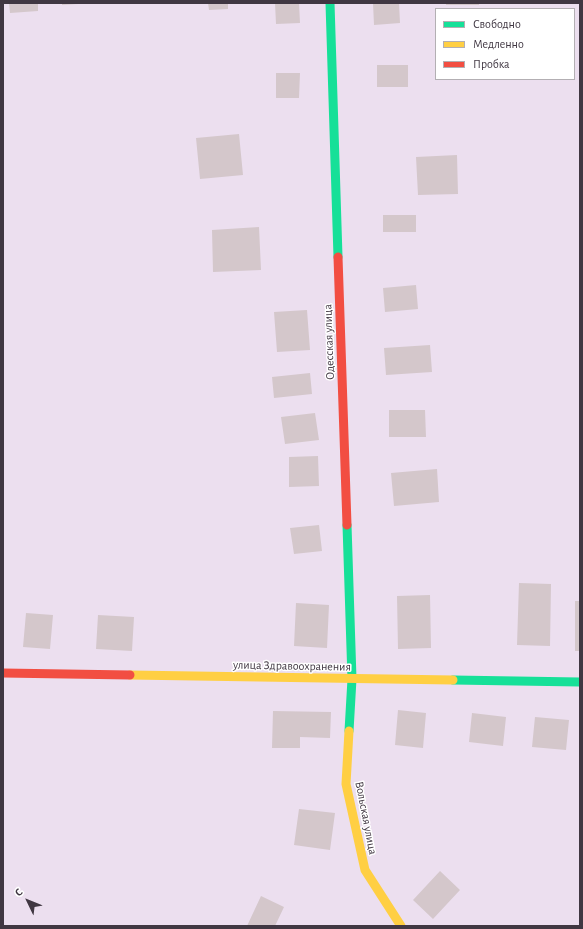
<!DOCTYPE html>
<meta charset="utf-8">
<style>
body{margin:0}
#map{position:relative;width:583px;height:929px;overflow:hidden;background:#ecdfef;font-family:"Alegreya Sans",sans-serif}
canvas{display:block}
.frame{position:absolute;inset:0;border:4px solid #403742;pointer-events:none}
.legend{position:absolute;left:435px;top:8px;width:140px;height:72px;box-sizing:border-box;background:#fff;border:1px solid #b3afb3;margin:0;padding:5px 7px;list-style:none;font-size:12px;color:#403742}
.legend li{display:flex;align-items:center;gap:8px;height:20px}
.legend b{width:20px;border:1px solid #b3afb3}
.north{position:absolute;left:8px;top:881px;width:40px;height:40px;-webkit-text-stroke:3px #fff;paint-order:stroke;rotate:313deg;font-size:11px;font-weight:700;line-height:16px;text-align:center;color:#403742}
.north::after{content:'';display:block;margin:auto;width:14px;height:18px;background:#403742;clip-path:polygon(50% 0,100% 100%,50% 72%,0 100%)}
</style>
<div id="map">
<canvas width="583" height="929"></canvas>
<div class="frame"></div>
<ul class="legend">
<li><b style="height:5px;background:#16e098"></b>Свободно</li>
<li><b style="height:5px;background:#ffcf43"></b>Медленно</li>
<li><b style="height:5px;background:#f24e42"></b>Пробка</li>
</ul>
<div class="north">С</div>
</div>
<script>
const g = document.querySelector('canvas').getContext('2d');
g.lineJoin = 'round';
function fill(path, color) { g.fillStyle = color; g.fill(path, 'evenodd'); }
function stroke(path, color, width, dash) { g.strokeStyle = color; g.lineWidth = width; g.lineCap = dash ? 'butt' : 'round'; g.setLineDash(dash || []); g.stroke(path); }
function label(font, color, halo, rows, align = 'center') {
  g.font = font + ' "Alegreya Sans",sans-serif'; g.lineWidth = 3; g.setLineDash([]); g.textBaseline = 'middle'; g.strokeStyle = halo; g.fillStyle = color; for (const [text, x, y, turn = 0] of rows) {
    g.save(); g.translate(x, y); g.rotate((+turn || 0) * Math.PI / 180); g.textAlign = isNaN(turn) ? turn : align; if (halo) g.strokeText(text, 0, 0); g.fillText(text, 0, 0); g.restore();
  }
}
fill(new Path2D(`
 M9,3H38V11L10,13Z
 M62,3H78V4L62,5Z
 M208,3H228V9L209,10Z
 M275,3H299L300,23L276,24Z
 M373,3H399L400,23L374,25Z
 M446,3H479V5H446Z
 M377,65H408V87H377Z
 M276,73H300L299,98H276Z
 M239,134L243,175L200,179L196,138Z
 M457,155L458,194L418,195L416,157Z
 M383,215H416V232H383Z
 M259,227L261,270L213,272L212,230Z
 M416,285L418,309L385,312L383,288Z
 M307,310L310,350L277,352L274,312Z
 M430,345L432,372L386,375L384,348Z
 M310,373L312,394L274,398L272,377Z
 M389,410H425L426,437H389Z
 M315,413L319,440L285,444L281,417Z
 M318,456L319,486L289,487V457Z
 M437,469L439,502L394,506L391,473Z
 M319,525L322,551L294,554L290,528Z
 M519,583L551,584L550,646L517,645Z
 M430,595L431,648L398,649L397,596Z
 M575,601H580V651H575Z
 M296,603L329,605L327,648L294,646Z
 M26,613L53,615L50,649L23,647Z
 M98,615L134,617L132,651L96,649Z
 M398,710L426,713L423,748L395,745Z
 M273,711L331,712L330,738L300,737V748H272Z
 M472,713L506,717L503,746L469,742Z
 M535,717L569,720L566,750L532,747Z
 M299,809L335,813L330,850L294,845Z
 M440,871L460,890L433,919L413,900Z
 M261,896L284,907L275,926H247Z`), '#d4c7cb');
stroke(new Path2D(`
 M330,3L338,257
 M347,525L352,679L349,731
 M453,680L580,682`), '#16e098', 9);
stroke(new Path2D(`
 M130,675L453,680
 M349,731L346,784L365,870L401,926`), '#ffcf43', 9);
stroke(new Path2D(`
 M338,257L347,525
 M3,673L130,675`), '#f24e42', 9);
label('12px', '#403742', '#fff', [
 ["Одесская улица",329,342,-92],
 ["улица Здравоохранения",292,666,1],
 ["Вольская улица",366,818,79]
]);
</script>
